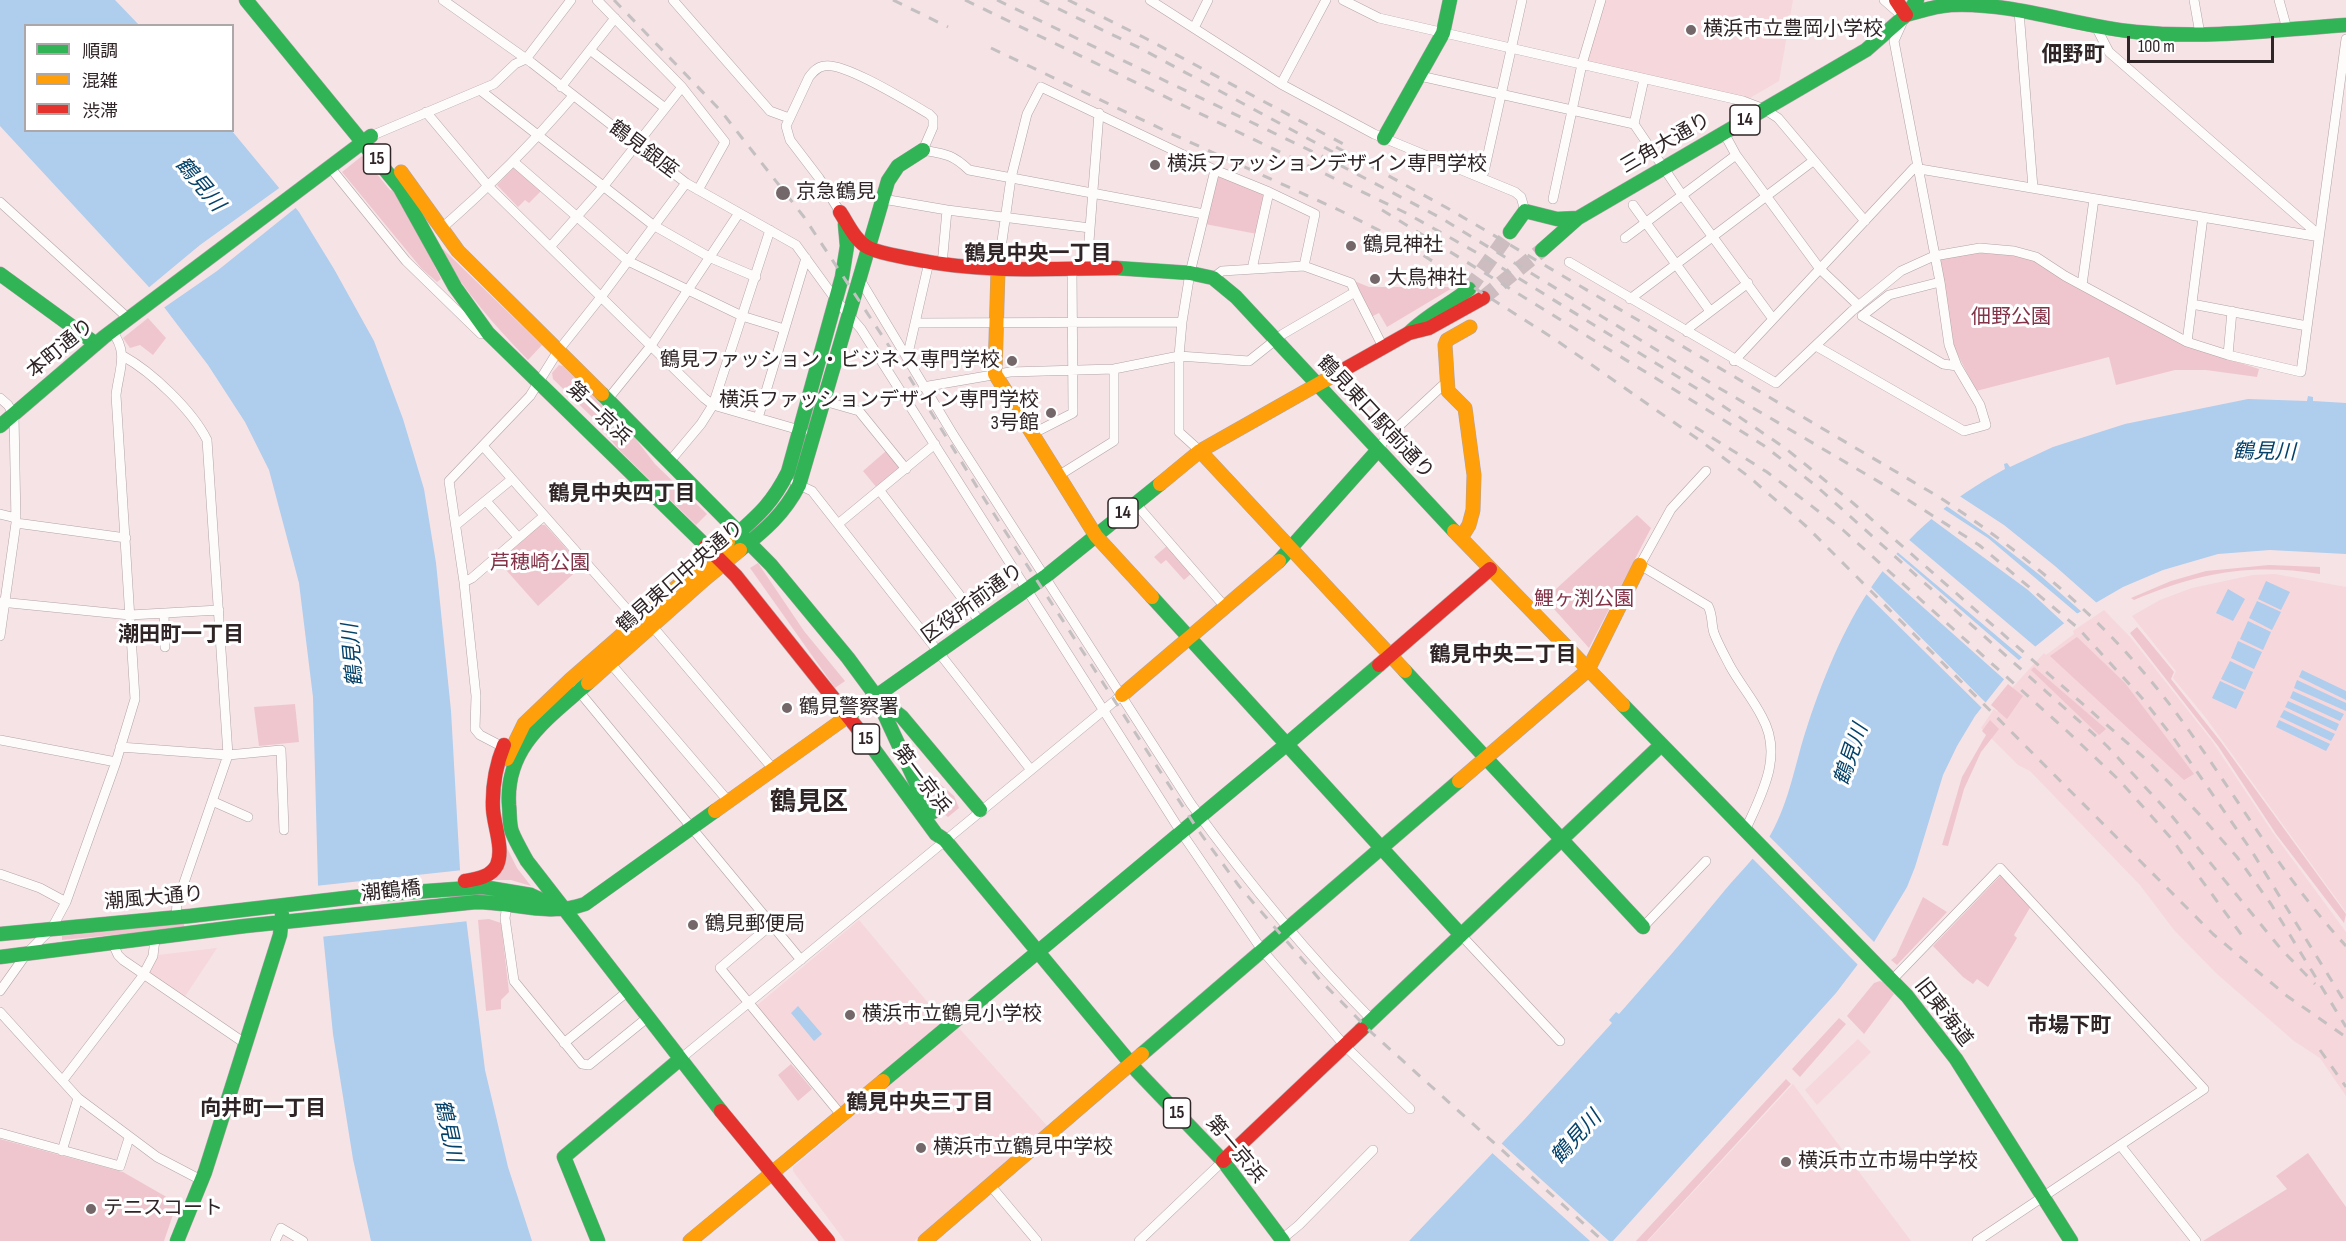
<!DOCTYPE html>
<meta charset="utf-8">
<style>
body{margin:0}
#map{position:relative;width:2346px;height:1241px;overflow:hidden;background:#f5e3e6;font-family:"Sofia Sans Condensed","Noto Sans JP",sans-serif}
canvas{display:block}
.legend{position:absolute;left:24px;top:24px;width:210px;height:108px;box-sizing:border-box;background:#fff;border:2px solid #aca7a8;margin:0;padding:8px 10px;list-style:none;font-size:18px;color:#2f2426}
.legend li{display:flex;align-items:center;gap:12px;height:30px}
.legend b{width:30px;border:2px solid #aca7a8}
.scale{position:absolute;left:2127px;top:36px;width:147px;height:27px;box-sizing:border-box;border:3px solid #2f2426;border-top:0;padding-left:8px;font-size:18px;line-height:21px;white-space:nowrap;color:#2f2426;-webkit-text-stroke:4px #fff;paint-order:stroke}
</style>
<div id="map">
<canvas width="2346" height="1241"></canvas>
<ul class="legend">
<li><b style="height:8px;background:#30b455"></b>順調</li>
<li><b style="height:8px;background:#ff9f0a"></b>混雑</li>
<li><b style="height:8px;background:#e5322d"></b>渋滞</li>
</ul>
<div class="scale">100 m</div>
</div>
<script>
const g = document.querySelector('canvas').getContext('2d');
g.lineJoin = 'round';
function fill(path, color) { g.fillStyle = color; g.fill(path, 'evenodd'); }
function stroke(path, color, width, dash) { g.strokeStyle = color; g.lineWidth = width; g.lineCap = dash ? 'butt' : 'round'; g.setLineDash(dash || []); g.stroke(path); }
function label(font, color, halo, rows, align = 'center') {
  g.font = font + ' "Sofia Sans Condensed","Noto Sans JP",sans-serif'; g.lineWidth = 6; g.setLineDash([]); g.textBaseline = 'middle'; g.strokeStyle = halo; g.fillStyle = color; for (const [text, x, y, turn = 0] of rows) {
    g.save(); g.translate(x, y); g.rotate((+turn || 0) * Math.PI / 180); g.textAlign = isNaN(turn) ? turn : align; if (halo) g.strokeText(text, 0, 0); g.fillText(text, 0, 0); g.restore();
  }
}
fill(new Path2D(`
 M1604,0H1793L1779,81L1750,98L1587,64L1585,59Z
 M2275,574L2346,587V912L2206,718L2173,678L2176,671L2132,616L2160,600L2192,588L2253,575Z
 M2104,610L2131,638L2212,741L2273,833L2346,932V1096L2320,1058L2294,1041L2216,973L2174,930L2140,885L2030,771L2018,765L1981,728L1994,709L1997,712L2014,691L2012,688L2044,653L2046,655L2074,634L2073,631Z
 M859,920L945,1023L841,1109L755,1007Z
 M217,948L184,998L148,973L158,955Z
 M958,1027L1049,1128L914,1241H845L793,1171V1167Z
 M1858,1039L1871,1052L1817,1105L1805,1090Z
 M1793,1084L1911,1241H1648Z`), '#f6d7dc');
fill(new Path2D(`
 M362,156L390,190L395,191L410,216L441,279L437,282L422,269L342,172Z
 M515,166L542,190L529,203L525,200L518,207L497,185Z
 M1216,175L1266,195L1257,234L1205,224Z
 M443,249L542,345L528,360C494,325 465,292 441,251Z
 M1981,253L2013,255L2037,261L2207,352L2259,369L2257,377L2206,370H2175L2116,385L2109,357L1976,391L1954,347L1940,257Z
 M1352,280L1369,287H1454L1387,327L1379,313L1371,317Z
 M148,318L166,338L153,355L140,345L130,348L123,338Z
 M559,365L563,366L632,434L655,464L707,514L696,525L619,450L592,417L553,379L552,373Z
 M886,451L900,468L877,488L863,471Z
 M1637,515L1651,528L1589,648L1545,599Z
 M540,525H545L582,566L538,606L499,562Z
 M1168,545L1192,573L1184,580L1166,560L1161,564L1154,557Z
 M758,563L804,631L845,681L835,688L750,568Z
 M2269,565L2320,567V574C2249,563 2199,573 2134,600L2131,598L2171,581L2206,571Z
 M2137,627L2174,672L2171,679L2221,742L2346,914L2344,923L2276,834L2218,746L2130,633Z
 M2077,637L2125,683L2194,774L2184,780L2050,656Z
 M2034,667L2106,729L2099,735L2031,670Z
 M2008,684L2023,696L2007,719L1991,705Z
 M295,704L299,742L259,746L254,707Z
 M1990,720L1999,729L1981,752L1964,789L1948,846L1942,845L1962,777L1986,735L1982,731Z
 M933,778L954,796L959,808L948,817L941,812L932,794L934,791L928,781Z
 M505,844L517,868L531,886L511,880H494L504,861Z
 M2001,875L2031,906L2014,935L2017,938L1988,987L1977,979L1973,984L1963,977L1933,946Z
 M1923,897L1947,912L1897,965L1891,960L1896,956Z
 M489,919L501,923L509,992L501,1000V1009L486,1011L478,920Z
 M184,923V928L62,940V936Z
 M1880,981L1885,983L1894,994L1864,1034L1847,1016L1874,983Z
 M1839,1018L1846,1024L1800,1077L1792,1069Z
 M791,1064L812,1089L798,1101L778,1075Z
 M1786,1079L1791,1084L1647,1241H1636Z
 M0,1139L123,1172L177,1203L164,1241H0Z
 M2308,1153L2346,1207V1241H2203L2287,1189L2276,1176Z`), '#f0c6ce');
fill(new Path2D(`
 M0,0H115L139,25L26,26V130L232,131L299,212L334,269L374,341L403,419L424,489L436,563L451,711L460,870L485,1070L508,1167L532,1241H371L353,1159L333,1034L318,884L313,697L299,583L269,470L245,422L208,365L148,286L0,126Z
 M2308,396L2313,397V401L2346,403V554L2270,550L2218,554L2163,570L2123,587L2073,616L2020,659L1975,716L1957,746L1943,775L1915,867L1907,887L1871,947L1836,993L1613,1241H1409L1523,1121L1612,1023L1609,1020L1616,1012L1619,1014C1655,973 1691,932 1725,890C1740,872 1759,854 1771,834C1790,800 1795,763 1807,727C1846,610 1893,529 2005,469L2004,464L2007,463L2010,467L2053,447L2125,424L2248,399L2307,401Z
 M2266,581L2290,592L2281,610L2258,599Z
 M2228,589L2245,599L2233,621L2216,613Z
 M2257,601L2281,612L2272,630L2249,618Z
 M2248,621L2271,632L2263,650L2240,639Z
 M2238,641L2262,652L2254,669L2231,658Z
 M2230,661L2253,672L2245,690L2221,679Z
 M2302,670L2346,691V700L2299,677Z
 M2297,680L2346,703V711L2294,688Z
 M2220,681L2244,692L2236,709L2212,698Z
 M2293,691L2344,714L2340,721L2290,698Z
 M2288,701L2339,724L2336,731L2285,707Z
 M2284,710L2335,734L2331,741L2280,717Z
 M2279,720L2330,744L2326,751L2276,727Z
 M798,1006L822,1034L814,1041L791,1013Z`), '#afcdec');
fill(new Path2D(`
 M282,186L298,206L217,271L162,309L147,289L200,245Z
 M1958,495L2004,525L2055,566L2098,604L2083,613L2041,576L1990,536L1945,505Z
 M1942,508L1988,538L2079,615L2066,625L2028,590L1930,518Z
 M1907,538L2037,648L2024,659L1895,550Z
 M1894,552L2021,662L2006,681L1880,569Z
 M1868,584L1988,705L1984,710L1863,591Z
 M1767,834L1876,944L1860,967L1750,856Z
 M463,870L469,921L320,937L315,886Z
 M1500,1142L1609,1241H1590L1490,1151Z`), '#f5e3e6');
stroke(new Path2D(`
 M1469,289L1510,232
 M1483,298L1542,250`), '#cdbdc0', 15, [15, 8]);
const street = new Path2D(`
 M443,0L532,63L686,183L796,245L836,300L861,329L1181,832L1262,950L1345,1046L1410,1109
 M597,0L682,87L725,142L698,190
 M673,0L770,111L789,118
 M1150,0L1281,84L1374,134L1515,192L1521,197L1525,211
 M1343,0L1379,18L1743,101L1764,109L1778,118L1865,221
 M1884,0L1900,14
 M2194,0L2200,34
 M2279,0L2287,29
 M2019,11L2033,188
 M2095,25L2109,52L2319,235
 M1194,28L1208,0
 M590,50L665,108
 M1420,76L1634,124L1644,79
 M1281,84L1326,0
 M561,87L615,18
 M480,90L653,225L711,258L756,277
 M426,112L489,187L704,398L713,405L803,431
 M1634,124L1682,195L1773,319
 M1724,133L1736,155L1820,269L1859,306
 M371,136L494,84L515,64L526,59L571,0
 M514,162L628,261L742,316L784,329
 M329,166L406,261L481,334
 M1484,172L1522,0
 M883,199L947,210L1090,228
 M1553,199L1582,64L1601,0
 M0,202L129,319
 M1633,205L1710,311
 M840,212L819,178L790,140L786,126L809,77C813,72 817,67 824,66C843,61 910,103 929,114L933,118V127L923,150C945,154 952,154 969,170L1204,214
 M442,228C489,187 532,144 573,96
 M1625,238L1736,155
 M550,247L603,187L682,87
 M1569,262L1776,383L1852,311L1901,271L1934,256L1980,248L2014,251L2036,257L2065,276L2187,342L2228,355L2301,372L2346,39
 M942,265L947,210
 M1087,267L1099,113
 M998,269L1011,178L1027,114L1041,87L1215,170L1269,192L1315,214L1304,266
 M1252,269L1269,192
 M859,278L954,436L1191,804C1247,881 1306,953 1372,1020
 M1213,278L1222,271L1304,266L1351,283L1355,292
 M1940,282L1889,295L1862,316L1943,364L1957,366
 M2082,285L2094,199
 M1630,299L1813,161
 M2192,304L2307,326
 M915,323L1182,322
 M1687,332L1690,327L1748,283
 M2187,342L2203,217
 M1816,346L1964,431L1986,425L1980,405L1957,366L1949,345L1940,282L1894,41L1903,21
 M2228,355L2232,311
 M123,356C152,372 192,410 207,440L228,755L177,903L176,917
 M907,358L929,262
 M1734,361L1914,168L2314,236L2319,235
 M923,387L1010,372L1114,369L1179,356L1249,361L1283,334L1355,292L1383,347
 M0,398L8,405L14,415L16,523L0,636
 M608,399L650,347L739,213
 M824,401L859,411L906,469
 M758,418L806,258
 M1032,434L1073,413L1072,267
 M483,446L640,624
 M1378,450L1386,438L1442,386H1447
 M1200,451L1179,432V356L1182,322L1190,273L1215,170
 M670,461L701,424L713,405L770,230
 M1706,471L1671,509L1640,565L1708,606C1713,615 1711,624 1714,633C1718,644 1725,656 1730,666C1740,684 1753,699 1762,717C1784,756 1761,795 1745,831
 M1058,476L1114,441V369
 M795,483L812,491L1031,770
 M880,491L981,623
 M486,501L518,537
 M1135,503L1226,608
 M0,514L16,518
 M16,523L126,538
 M838,524L935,444
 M456,525L512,479
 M464,582L472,578L544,516
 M0,602L130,615L219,610
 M164,614L165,647
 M653,627L774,770
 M611,664L729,802
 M577,689L801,960
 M0,740L116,762
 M120,747L228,755L281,750L284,830
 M503,747L480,735L475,729L476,696L464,582L449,481L530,396L558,351L601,297L686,183
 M212,801L248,817
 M0,874L40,888L66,902
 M507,905L505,918L514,981L582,1064L589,1065L647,1018
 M772,924L720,968L842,1116
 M1643,927L1706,861
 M1461,935L1560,1041
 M113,944L118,955L123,960L246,1044
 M1892,980L2000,868L2204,1089L1977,1241
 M0,991L27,953L52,928L66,902L116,762L135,699L116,395C119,369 129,354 112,331
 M0,1012L78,1098L157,1157L201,1180
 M564,1043L627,992
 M679,1060L1122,695
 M63,1080L142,977L153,956L155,939
 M0,1133L120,1166L129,1138
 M2120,1145L2196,1241
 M62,1151L78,1098
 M990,1185L1037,1241
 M1282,1239L1299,1225L1373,1150
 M275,1241L281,1228L303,1241
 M1139,1241L1223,1161`);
const fast = new Path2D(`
 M246,0L400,188L455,287L488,333L706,546
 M1906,15C1921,11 1935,6 1951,5C2014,2 2074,26 2136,32C2206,39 2276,30 2346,25
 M1906,15L1917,0
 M1384,138L1443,33L1450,0
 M1510,232L1525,211L1557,219L1578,218L1866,50L1906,15
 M1542,250L1578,218
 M1116,268L1190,273L1213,278L1236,297L1454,531
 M0,274L96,344
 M1409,333C1427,315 1449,305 1469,289
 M602,394L771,565L848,658L876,696L924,800L933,812
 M0,426L104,337L371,136
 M728,542C756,517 771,506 788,472L842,277L847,246L845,224
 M740,550C765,530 784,514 799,485L888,181L898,166L923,150
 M1279,561L1378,450
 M1152,597L1461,935
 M1405,671L1643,927
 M588,683C549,718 505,746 509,805C510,813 509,824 512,832C516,842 522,852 527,861L721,1111
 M879,699L902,717L980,810
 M1623,705L1907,996L1956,1059L2071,1241
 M848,716L1046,576L1160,484
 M870,744L936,834L945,840L1137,1071L1223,1161L1283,1241
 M0,934L190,916L372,895L483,887L531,895L561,909
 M0,957L245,926L476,902C513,902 548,917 585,904L715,811
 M1361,1030L1661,745
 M1142,1054L1459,781
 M883,1081L1287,744L1379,665
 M177,1241L205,1172L280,935L282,915
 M598,1241L564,1157L679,1060`);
const slow = new Path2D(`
 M401,172L458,251L602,394
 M998,269L995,374L1096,536L1152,597
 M1200,451L1405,671
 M1160,484L1200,451L1336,374
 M1454,531L1623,705
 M1461,538L1469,525L1473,510L1474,475L1465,408L1448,391L1445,345L1447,340L1470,327
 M588,683L705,579L740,550
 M1122,695L1279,561
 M507,759L524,724L570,680L728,542
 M1459,781L1588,670L1640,565
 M715,811L848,716
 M690,1241L883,1081
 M925,1241L1142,1054`);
const jam = new Path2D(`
 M1896,0L1906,15
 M840,212C848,224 855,241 869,248C882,254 899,256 913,259C980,273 1048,269 1116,268
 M1336,374L1409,333L1429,328L1483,298
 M706,546L736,576L870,744
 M1379,665L1490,569
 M465,881C477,879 491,877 497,865C504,849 494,826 493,809C492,787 496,765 504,745
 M721,1111L828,1241
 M1223,1161L1361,1030`);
stroke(street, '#b2a4a7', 10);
stroke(fast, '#b2a4a7', 15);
stroke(slow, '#b2a4a7', 15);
stroke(jam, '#b2a4a7', 15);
stroke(street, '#fefbfb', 9);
stroke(fast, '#30b455', 14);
stroke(slow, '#ff9f0a', 14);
stroke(jam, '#e5322d', 14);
stroke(new Path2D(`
 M614,0L721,111L804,217L908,375L985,500L1198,830L1239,886L1321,981L1372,1033L1603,1241
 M893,0L948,27
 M965,0L1406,213L1481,255L1704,393L1785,448L1853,503L2148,761L2200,815L2237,857L2271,904L2346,1027
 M997,0L1330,160L1441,218L1714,385L1886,486L1979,545L2078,628L2142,698L2175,740L2251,850L2346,1004
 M1040,0L1140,48L1342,157
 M1068,0L1145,38L1349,147
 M991,48L1170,133L1341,211L1404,243L1556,340L1702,442L1748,476L1807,527L2213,934L2287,996L2346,1037
 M1336,147L1449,209L1939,497C2038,562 2121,634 2190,732C2241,804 2286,881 2346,946
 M1382,210L1722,419L1763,445L1815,485L2107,746L2171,815L2281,949L2315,984
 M1695,427L1767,472L1843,530L2068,732L2119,780L2171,838L2246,941
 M2320,1050L2346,1087`), '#c4bfc0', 3, [10, 10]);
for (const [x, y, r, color] of [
 [1691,30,6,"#746769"],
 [1155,165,6,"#746769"],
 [783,193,8,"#746769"],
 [1351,246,6,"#746769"],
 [1375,279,6,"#746769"],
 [1012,361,6,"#746769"],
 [1051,413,6,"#746769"],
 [787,708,6,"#746769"],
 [693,925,6,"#746769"],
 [850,1015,6,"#746769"],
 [921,1148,6,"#746769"],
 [1786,1162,6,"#746769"],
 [91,1209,6,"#746769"]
]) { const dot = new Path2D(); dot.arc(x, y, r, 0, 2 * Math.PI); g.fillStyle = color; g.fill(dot); stroke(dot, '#fff', 2); }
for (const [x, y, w] of [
 [1745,120,30],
 [377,159,27],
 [1123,513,30],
 [866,739,27],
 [1177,1113,27]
]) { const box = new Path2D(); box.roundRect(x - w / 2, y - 15, w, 30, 4.5); g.fillStyle = '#fff'; g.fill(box); stroke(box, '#2f2426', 1.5); }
label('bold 18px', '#2f2426', null, [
 ["14",1745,120],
 ["15",377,159],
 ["14",1123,513],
 ["15",866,739],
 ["15",1177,1113]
]);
label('20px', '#2f2426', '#fff', [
 ["横浜市立豊岡小学校",1703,30],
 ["横浜ファッションデザイン専門学校",1167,165],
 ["京急鶴見",796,193],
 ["鶴見神社",1363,246],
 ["大鳥神社",1387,279],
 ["鶴見ファッション・ビジネス専門学校",1000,361,"right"],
 ["横浜ファッションデザイン専門学校",1039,401,"right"],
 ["3号館",1039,424,"right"],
 ["鶴見警察署",799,708],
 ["鶴見郵便局",705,925],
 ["横浜市立鶴見小学校",862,1015],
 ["横浜市立鶴見中学校",933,1148],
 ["横浜市立市場中学校",1798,1162],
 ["テニスコート",103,1209]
], 'left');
label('20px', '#2f2426', '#fff', [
 ["三角大通り",1666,144,-30],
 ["鶴見銀座",643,150,37],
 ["本町通り",61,349,-40],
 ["第一京浜",598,414,44],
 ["鶴見東口駅前通り",1375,418,47],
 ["鶴見東口中央通り",681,577,-41],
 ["区役所前通り",973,604,-36],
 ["第一京浜",921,780,53],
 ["潮鶴橋",391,892,-6],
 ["潮風大通り",154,899,-5],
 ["旧東海道",1943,1013,52],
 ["第一京浜",1235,1150,50]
]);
label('20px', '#823348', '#fff', [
 ["佃野公園",2011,318],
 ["芦穂崎公園",540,564],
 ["鯉ヶ渕公園",1584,600]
]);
label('bold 21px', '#2f2426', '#fff', [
 ["佃野町",2073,56],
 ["鶴見中央一丁目",1038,255],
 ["鶴見中央四丁目",622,495],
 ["潮田町一丁目",181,636],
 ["鶴見中央二丁目",1503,656],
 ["市場下町",2069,1027],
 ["鶴見中央三丁目",920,1104],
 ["向井町一丁目",263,1110]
]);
label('italic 21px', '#05426a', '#fff', [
 ["鶴見川",199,185,50],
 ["鶴見川",2264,453,1],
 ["鶴見川",354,655,-95],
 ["鶴見川",1852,755,-71],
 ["鶴見川",447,1131,78],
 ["鶴見川",1577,1138,-48]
]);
label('bold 26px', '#2f2426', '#fff', [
 ["鶴見区",809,803]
]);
</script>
